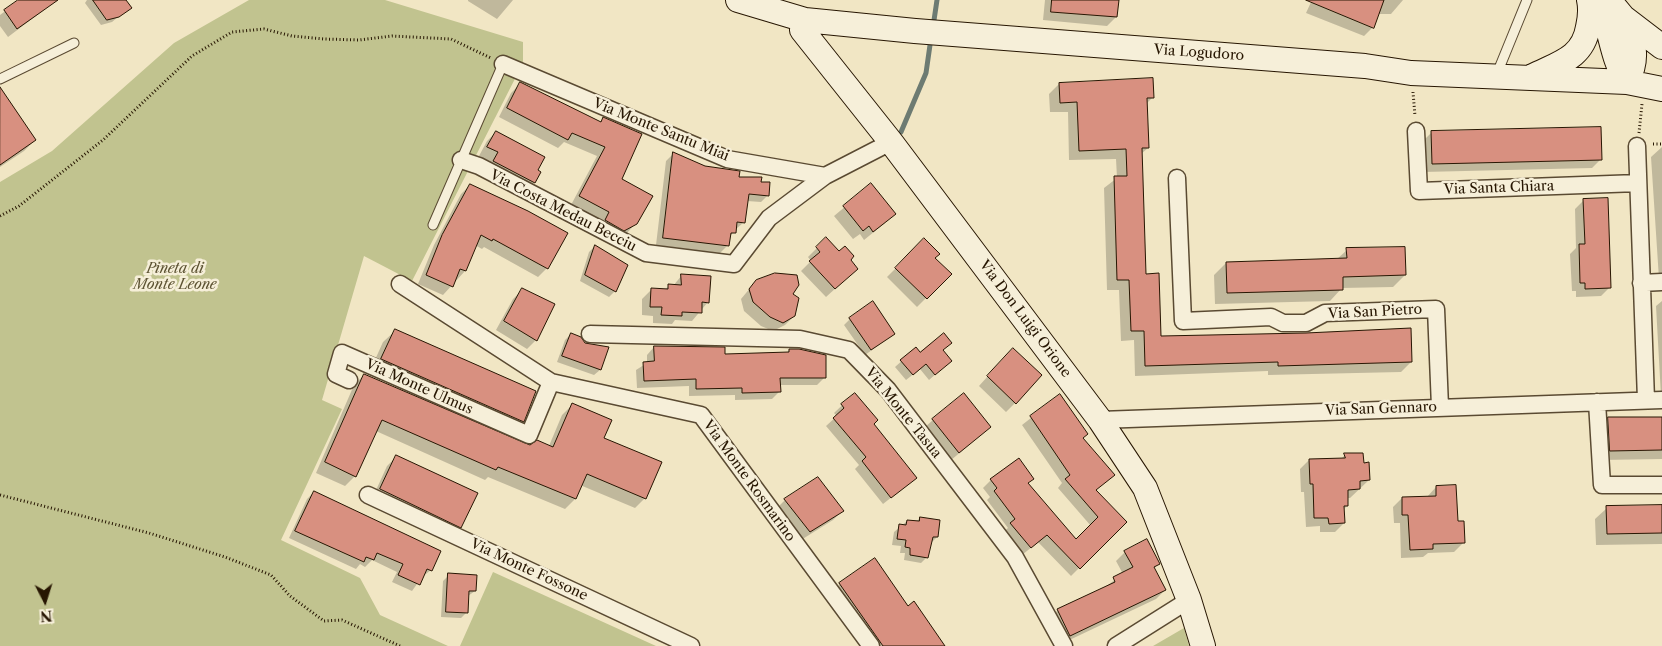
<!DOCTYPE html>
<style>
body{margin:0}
#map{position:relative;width:1662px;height:646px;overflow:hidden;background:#f1e6c4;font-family:"Libre Caslon Text",serif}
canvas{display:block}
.north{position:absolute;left:20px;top:576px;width:50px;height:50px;-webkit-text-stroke:4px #f6efd9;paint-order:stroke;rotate:175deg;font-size:14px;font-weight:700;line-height:20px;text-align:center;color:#271602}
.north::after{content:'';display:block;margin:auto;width:18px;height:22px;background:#271602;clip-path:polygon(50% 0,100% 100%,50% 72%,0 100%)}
</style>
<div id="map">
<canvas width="1662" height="646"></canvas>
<div class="north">N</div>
</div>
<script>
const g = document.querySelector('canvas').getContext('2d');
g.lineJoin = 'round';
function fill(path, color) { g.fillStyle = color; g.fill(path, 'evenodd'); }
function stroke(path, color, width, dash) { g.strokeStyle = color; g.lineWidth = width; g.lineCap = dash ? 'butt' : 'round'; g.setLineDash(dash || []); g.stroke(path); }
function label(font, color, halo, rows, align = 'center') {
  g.font = font + ' "Libre Caslon Text",serif'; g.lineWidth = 5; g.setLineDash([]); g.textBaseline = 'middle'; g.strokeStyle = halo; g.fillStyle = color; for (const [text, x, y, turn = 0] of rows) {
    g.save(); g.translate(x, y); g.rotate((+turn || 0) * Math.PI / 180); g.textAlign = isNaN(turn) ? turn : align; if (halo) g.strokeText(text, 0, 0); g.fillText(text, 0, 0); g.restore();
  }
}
fill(new Path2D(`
 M249,0H385L523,42V63L412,281L364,256L322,400L342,409L281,540L360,578L380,615L448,646H0V182L52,151L174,43Z
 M493,572L656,646H460Z
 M1184,628L1189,646H1153Z`), '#c1c38f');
fill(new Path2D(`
 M20,0H57L8,37L0,26V15Z
 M87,0H124L130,7L112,22L101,25L85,3Z
 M513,0L497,19L468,1V0Z
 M1045,0H1118L1116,17L1107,26L1043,20Z
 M1312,0H1403L1391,14H1377L1373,27L1364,36L1306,13Z
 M520,84L599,123L603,119L636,223L627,233L615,239L571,205L597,156L564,142L558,148L499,117L511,93Z
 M1059,84L1153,97L1146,104L1148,148L1141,154L1145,275L1160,337L1411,362L1401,372L1268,375V371L1135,376L1134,340L1121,341L1119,290H1107L1104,188L1117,178L1116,159L1069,160L1068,112H1050L1049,94Z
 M0,89L35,140L24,151L0,167Z
 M496,132L534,183L525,191L485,170L490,161L479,156L487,141Z
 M1432,132L1601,159L1592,168L1423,172V141Z
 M1662,147V279H1659L1651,157Z
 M673,154L738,178L760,184L768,195L761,202L747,201L744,222L735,230L728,239V245L720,253L656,245L666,161Z
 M470,185L547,268L538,277L484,247L482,249L475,245L465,271L443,295L418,284L434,245L461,194Z
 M871,185L885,223L864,240L860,234L853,239L834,216Z
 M1584,200L1610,287L1601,296L1576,297V291H1572L1570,254L1576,248L1575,209Z
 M826,239L849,260L848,277L826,297L801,271L811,261L808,257Z
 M924,240L934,258L950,274L917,307L887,277Z
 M595,246L615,291L609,297L580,281L589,252Z
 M1347,250L1405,275L1393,287L1342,288L1330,301L1215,304L1214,275L1226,263L1336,260Z
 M682,275L708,302L692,321L675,320L672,324L653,323V316L642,315V299L651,290H664L669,286H673Z
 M756,281L791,294L794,316L785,325L773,331L761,326L744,311L741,299Z
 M522,290L536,340L527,349L496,330L513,299Z
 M1662,301V396H1661L1656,306Z
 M850,319L894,334L865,355L844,325Z
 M395,331L523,421L511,433L370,371L383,342Z
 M571,334L600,370L594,375L557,362L565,340Z
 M654,347L724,356L786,354L789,350L824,378L817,385H780V391L772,399L735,400V395L689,396V386L637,388L636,370L647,363V355Z
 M915,349L920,354L942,351L945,366L929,380L920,369L906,380L895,367Z
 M1004,358L1015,403L1006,412L979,386Z
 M364,375L530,446H549L562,415L572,405L603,438L645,498L635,508L580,485L575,499L565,509L488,477L485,480L376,431L355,476L345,486L316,473L354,385Z
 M854,394L907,485L883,504L855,469L859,465L826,426L837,416L834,413Z
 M1059,396L1105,482L1095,491L1125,522L1071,576L1038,542L1022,555L1003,532L1008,528L987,500L990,497L983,488L991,480L1027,483L1075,541L1091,526L1058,488L1062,483L1022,425Z
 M1662,418V459L1601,460L1600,428L1608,419Z
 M933,420L990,427L950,461L924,428Z
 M1345,455L1363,464L1369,480L1350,498H1347V506L1343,510L1344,523L1335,532H1320V526L1306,527L1304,492H1301L1300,469L1309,460L1341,459Z
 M396,457L460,527L452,536L372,499L387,466Z
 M817,478L842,511L833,520L801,540L776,509L785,500Z
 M1436,487L1457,522L1463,543L1454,552L1428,553L1423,557L1401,558L1400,523H1394L1393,507L1402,498L1427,497Z
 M314,492L431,570L422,577L412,591L392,582L397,572L372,560L365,567L360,564L356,569L289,538L307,499Z
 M1662,507V544L1596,545L1595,519L1607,508Z
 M920,518L937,537L931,543L927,557L921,563L904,560L905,553H900L901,546L892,545L894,532L907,521L916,522Z
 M1125,552L1158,564L1154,569L1165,590L1156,599L1061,644L1049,619L1058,610L1105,587L1123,574L1116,561Z
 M449,575L475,591L468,596L467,612L461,618L441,617L443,581Z
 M840,584L908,607L943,646H868L831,593Z`), '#0003');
stroke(new Path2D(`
 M933,27L937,0
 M901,132L926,73L931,38`), '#6d7b72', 5);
const building = new Path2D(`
 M18,0H58L17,29L4,10Z
 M93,0H126L132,8L119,17L107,20Z
 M1052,0H1119L1117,17L1051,12Z
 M1306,0H1384L1374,28Z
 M1153,78L1154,98H1147L1149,148H1142L1146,274L1159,273L1161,336L1306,333L1411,328L1412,362L1278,366V362L1145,366L1144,331H1131L1129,280H1117L1114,176H1127L1126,149L1079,151L1077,102L1060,103L1059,83Z
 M520,82L601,122L603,117L642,134L622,179L653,196L637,224L624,231L605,220L609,212L579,196L605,147L572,133L568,140L507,108Z
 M0,87L36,140L0,165Z
 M1601,127L1602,160L1432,164L1431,131Z
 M496,131L545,157L538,170L541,172L535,183L493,161L498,152L487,147Z
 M673,152L705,166L740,171L739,177H762L761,182H770L769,196L749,194L745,223L737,222L736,233H731L729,246L663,238Z
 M871,183L896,214L873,232L869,226L863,231L843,206Z
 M470,184L528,211L568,233L548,269L493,239L492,241L481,235L466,271L460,269L453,287L426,275L442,235Z
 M1608,198L1611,288L1585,289V283H1580L1579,244H1585L1583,199Z
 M826,237L839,251L845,246L854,256L851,260L858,269L835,289L809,261L820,252L816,247Z
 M924,238L940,254L935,258L952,274L927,299L895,268Z
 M595,245L628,265L616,292L585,275Z
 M1405,247L1406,275L1343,277V290L1227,293L1226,262L1347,258L1346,248Z
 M775,273L797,275L799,285L793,294L799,298L795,316L783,323L770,317L753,302L749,289L756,280Z
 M681,274L711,276L709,303L702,302V313L682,312V316L661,315L662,307H650L651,288L668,289V284L681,285Z
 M522,288L555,304L537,341L504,321Z
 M873,301L895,334L871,350L849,318Z
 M395,329L536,391L524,422L381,359Z
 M571,333L581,337L585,343L609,347L601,370L562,356Z
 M944,333L952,343L943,350L952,361L935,375L926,364L913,375L900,360L916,347L920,352Z
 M654,346L725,347V354L789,352V349H799L826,355V378H780L781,392L742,393V388L696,389V379L644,381L643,362L654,361Z
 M1013,348L1042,375L1016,404L987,376Z
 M364,374L530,445L537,440L553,447L572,403L612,420L604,438L662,462L646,499L587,474L576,499L498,467L496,470L382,420L356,477L325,462Z
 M855,393L878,420L874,424L917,478L891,498L862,461L866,457L833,418L844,408L841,404Z
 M964,393L991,427L959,453L932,419Z
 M1060,394L1088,434L1083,438L1115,475L1096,490L1127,522L1080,569L1047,535L1031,548L1010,523L1015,519L994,491L997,488L990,479L1019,458L1034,479L1028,483L1076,539L1098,517L1065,479L1070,475L1030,416Z
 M1608,417H1662V450L1610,451Z
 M1344,453H1363L1364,463L1369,462L1370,480L1360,481V489L1348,490V506H1344L1345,523L1329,524L1328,518H1314L1313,484H1310L1309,459L1345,458Z
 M396,455L478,493L461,528L380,489Z
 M818,477L844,511L810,532L784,499Z
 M1456,485L1458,521H1464L1465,543L1433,544V549L1410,550L1408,515H1402V497L1436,496V486Z
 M314,491L441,551L432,571L427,569L420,585L398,575L403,564L377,553L374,560L366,557L364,562L295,531Z
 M1662,505V533L1607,534L1606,506Z
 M920,517L940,520L938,537H933L928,558L910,555V548L905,547L906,540L897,539L899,524L906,525L907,520L919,521Z
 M1147,539L1160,564L1154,567L1166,590L1070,636L1057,609L1115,582L1113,577L1133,567L1124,551Z
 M875,558L908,606L914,601L945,646H883L839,583Z
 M448,573L477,575L476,591H469L468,613L446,612Z`);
fill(building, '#d89080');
stroke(building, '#271602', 1);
const lane = new Path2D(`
 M1496,76L1527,0
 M0,79L74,43
 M433,225L503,64`);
const street = new Path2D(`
 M503,64L727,159L825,176
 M1416,131L1419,191L1638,183
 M1637,146L1646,400
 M461,160L479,166L646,253L734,264L769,218L825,176L891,142
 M1177,178L1183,321L1271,317L1283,323H1306L1325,313L1436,309L1440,407
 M1641,283L1662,282
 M400,284L551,382L701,415L871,646
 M590,334L800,339L849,350L888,390L1015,557L1064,646
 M349,380L336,374L342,353L529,435L551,382
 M1597,402L1602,485H1662
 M1100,420L1662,400
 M368,495L691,646
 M1116,646L1189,600`);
const secondary = new Path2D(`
 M738,0L805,20L915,31L1365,66L1411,73L1627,82L1662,89
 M1595,0C1612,23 1609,54 1627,82
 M1609,0L1623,17L1662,47
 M1623,17C1633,43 1640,55 1627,82
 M805,20L802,30L891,142L1100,420L1145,488L1189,600L1203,646
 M1533,76C1559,63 1583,58 1588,27C1590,18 1591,9 1589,0`);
stroke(lane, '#5a4a32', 11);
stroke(street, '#5a4a32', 19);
stroke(secondary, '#271602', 26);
stroke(new Path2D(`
 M1413,92L1415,116
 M1639,133L1642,104
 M1653,144H1662
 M0,216L19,206L103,140L192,56L232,32L264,29L292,36L324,39L359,40L392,36L451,39L491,58
 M0,495L149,533L225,557L271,575L290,596L324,621L342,620L400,646`), '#271602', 3, [1, 2.5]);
stroke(lane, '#f6efd9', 9);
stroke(street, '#f6efd9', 16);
stroke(secondary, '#f6efd9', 24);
label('14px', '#271602', '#f6efd9', [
 ["Via Logudoro",1199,53,4],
 ["Via Monte Santu Miai",661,130,22],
 ["Via Santa Chiara",1499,188,-2],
 ["Via Costa Medau Becciu",563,211,27],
 ["Via San Pietro",1375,312,-3],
 ["Via Don Luigi Orione",1025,319,53],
 ["Via Monte Ulmus",419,387,24],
 ["Via San Gennaro",1381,409,-2],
 ["Via Monte Tasua",903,413,51],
 ["Via Monte Rosmarino",749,481,54],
 ["Via Monte Fossone",529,570,25]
]);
label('italic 14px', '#5d5333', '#f6efd9', [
 ["Pineta di",175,269],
 ["Monte Leone",175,285]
]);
</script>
